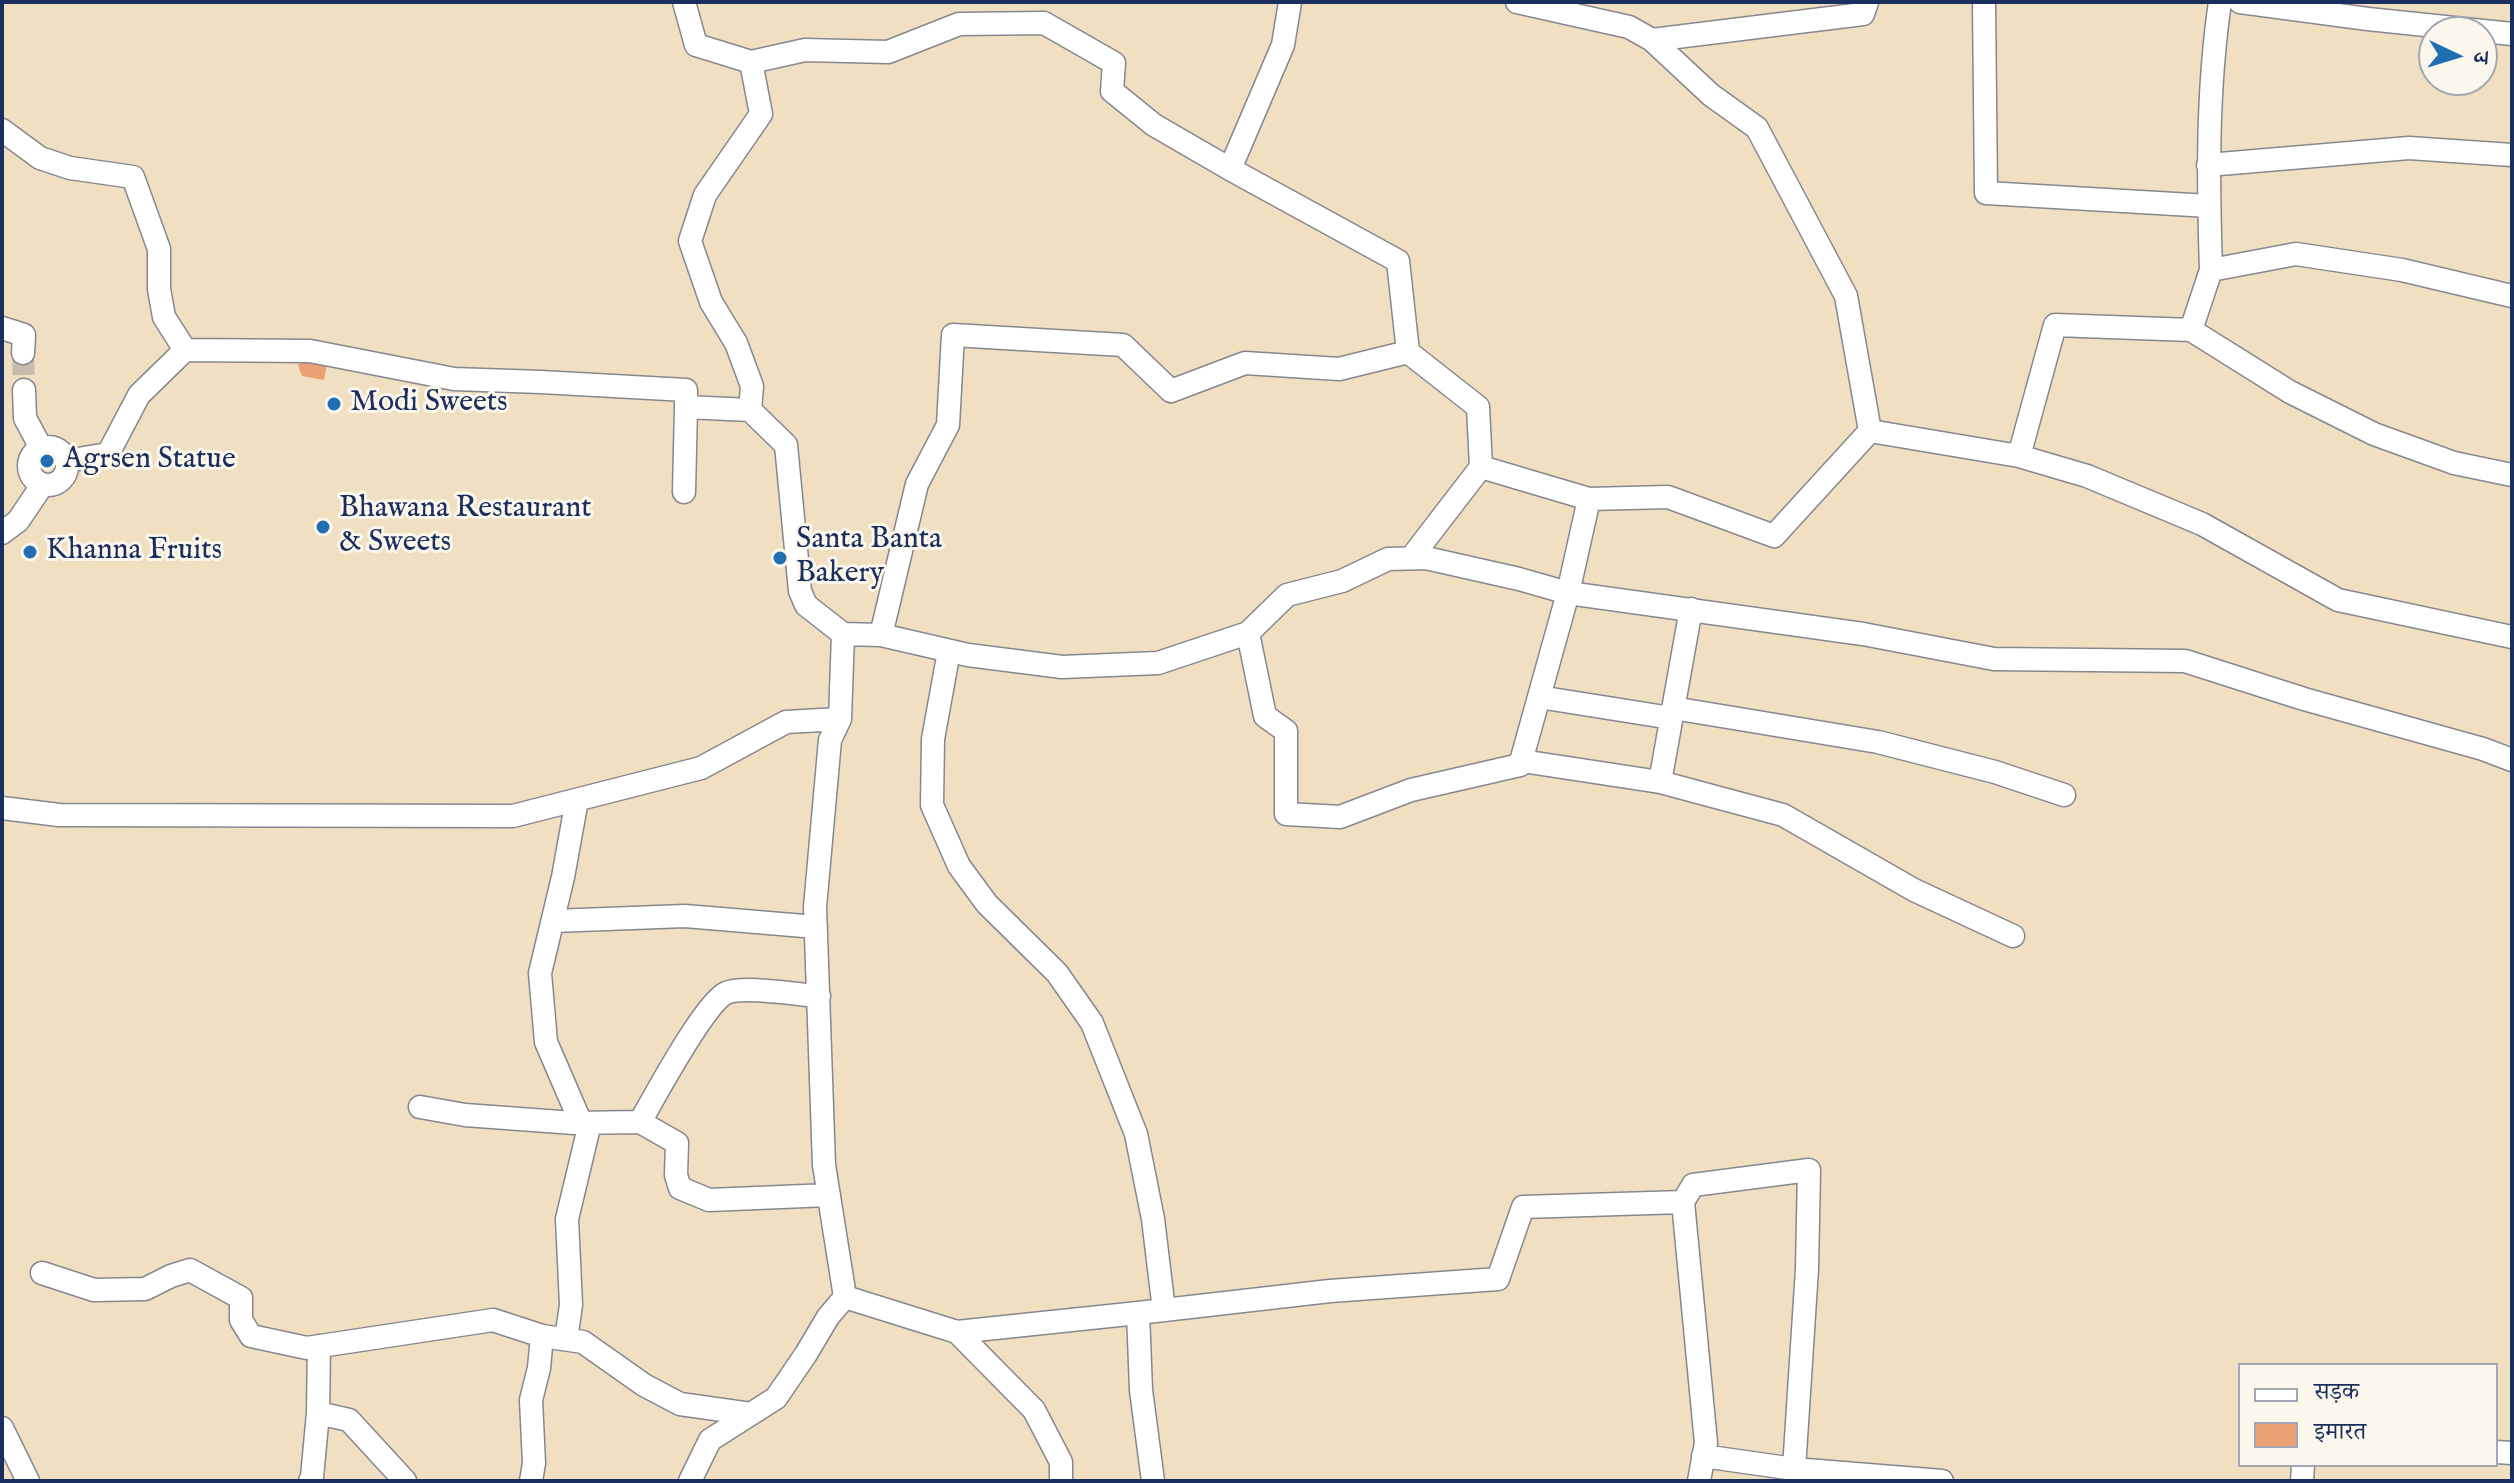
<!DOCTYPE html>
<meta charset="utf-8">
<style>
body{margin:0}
#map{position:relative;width:2514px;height:1483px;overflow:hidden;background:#f0dfc0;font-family:"IM FELL English","Noto Serif Devanagari",serif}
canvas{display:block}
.frame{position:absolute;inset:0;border:4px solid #1b2f5e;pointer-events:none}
.legend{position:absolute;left:2238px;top:1363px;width:260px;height:104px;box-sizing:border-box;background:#fbf7ec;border:2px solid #a1a7b3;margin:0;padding:10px 14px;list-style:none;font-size:24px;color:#1b2f5e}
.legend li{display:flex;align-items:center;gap:16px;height:40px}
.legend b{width:40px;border:2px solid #a1a7b3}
.north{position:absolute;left:2418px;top:16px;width:80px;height:80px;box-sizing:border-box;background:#fbf7ec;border:2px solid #a1a7b3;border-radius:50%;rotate:94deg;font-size:22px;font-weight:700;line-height:32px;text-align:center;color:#1b2f5e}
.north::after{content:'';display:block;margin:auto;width:28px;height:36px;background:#1f6fb2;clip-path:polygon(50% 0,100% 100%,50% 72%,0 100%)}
</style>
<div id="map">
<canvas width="2514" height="1483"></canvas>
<div class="frame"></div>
<ul class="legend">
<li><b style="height:10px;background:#fff"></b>सड़क</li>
<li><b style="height:22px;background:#eba174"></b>इमारत</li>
</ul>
<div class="north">उ</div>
</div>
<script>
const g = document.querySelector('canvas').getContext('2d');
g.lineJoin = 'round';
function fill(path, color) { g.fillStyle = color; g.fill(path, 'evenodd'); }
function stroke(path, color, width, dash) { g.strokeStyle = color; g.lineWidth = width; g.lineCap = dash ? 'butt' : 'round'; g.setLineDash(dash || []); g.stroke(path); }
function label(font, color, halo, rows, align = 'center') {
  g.font = font + ' "IM FELL English",serif'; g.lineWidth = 6; g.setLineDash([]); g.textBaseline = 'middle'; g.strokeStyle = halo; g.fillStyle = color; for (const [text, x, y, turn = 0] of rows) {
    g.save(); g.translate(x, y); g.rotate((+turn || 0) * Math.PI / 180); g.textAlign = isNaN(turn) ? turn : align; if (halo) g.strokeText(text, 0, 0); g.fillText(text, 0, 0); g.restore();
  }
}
fill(new Path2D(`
 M306,359L327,364L324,380L302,376L298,365Z`), '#eba174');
stroke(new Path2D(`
 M23,353L24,390`), '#c5bcac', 22, [22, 11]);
const minor = new Path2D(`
 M684,2L696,45L751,62L761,114L705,195L690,241L711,302L736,343L752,386L750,410L786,445L800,591L806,605L843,634L881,635L968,655L1062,667L1158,663L1248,633L1287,595L1342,581L1388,559L1426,558L1519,579L1568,593L1863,634L1994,659L2185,661L2304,699L2483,749L2512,760
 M1290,2L1283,45L1230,169L1398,261L1408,352
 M1517,2L1629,27L1652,40L1711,95L1757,128L1846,296L1870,431L1774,536L1668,497L1589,499
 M1984,2L1986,193L2209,206
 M2240,2L2368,19L2512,34
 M1652,40L1863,14L1867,2
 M751,62L805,50L888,52L959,24L1044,23L1114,63L1112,91L1154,125L1230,169
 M2,130L40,158L70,168L133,177L159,249V289L164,317L185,350
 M2208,165L2409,148L2512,155
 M2211,270C2208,180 2207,91 2220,2
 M2,328L24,335L23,353
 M2191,330L2211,270L2296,254L2402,270L2512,296
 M24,390L25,418L41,448
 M1870,431L2019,456L2087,476L2202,524L2338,600L2512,637
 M29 466a19 19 0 1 1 38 0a19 19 0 1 1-38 0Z
 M2019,456L2055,325L2191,330L2290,392L2374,434L2454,463L2512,475
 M66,461L108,454L139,395L185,350L310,351L454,379L541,382L686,390V407L750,410
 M684,492L686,407
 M2,533L18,521L43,484
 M1411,558L1481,467
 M843,634L840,719L830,740L815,907L824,1165L845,1297
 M881,635L917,484L948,425L953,335L1123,345L1171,391L1245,363L1339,369L1408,352L1478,407L1481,467L1589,499L1568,593L1520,765L1411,790L1340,817L1286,814V731L1265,716L1248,633
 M949,651L933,739L932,805L959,866L987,904L1057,973L1092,1023L1136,1134L1153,1219L1164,1310
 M1539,697L1671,718
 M1673,708L1878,742L1995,772L2064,795
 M1522,761L1660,782L1691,609
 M1660,782L1783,815L1914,890L2013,936
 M577,800L563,877L540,973L546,1042L581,1123
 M2,808L59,815L513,816L701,768L786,722L840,719
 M553,921L685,916L816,927
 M420,1107L465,1115L574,1123L640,1122L677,1143L676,1175L680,1188L709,1200L829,1195
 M640,1122C655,1096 704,1004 726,993C743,985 799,995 819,996
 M1683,1202L1706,1443L1699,1481
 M42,1273L94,1290L145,1289L171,1276L190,1270L241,1298V1320L251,1336L307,1348L493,1320L542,1336L583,1342L644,1385L680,1404L751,1414
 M1138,1313L1141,1390L1153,1481
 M957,1332L1034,1410L1061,1462V1481
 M566,1339L571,1305L567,1219L590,1123
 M318,1413L349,1420L405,1481
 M2,1428L28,1481
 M2496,1452L2512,1453
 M1703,1456L1794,1469L1942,1481
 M310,1481L312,1477L318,1413L319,1346
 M531,1481L534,1463L531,1400L539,1368L542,1336
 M690,1481L710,1440L776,1398L806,1354L828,1317L845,1297L957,1332L1138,1313L1330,1291L1498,1279L1523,1207L1683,1202L1693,1185L1809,1170L1807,1269L1794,1469
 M2302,1481L2303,1465`);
stroke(minor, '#86878f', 25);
stroke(minor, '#fff', 22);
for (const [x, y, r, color] of [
 [334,404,8,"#1f6fb2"],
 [47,461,8,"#1f6fb2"],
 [323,527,8,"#1f6fb2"],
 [30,552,8,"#1f6fb2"],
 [780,558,8,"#1f6fb2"]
]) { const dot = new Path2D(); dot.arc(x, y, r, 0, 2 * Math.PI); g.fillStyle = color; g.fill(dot); stroke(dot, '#fbf7ec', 3); }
label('30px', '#1b2f5e', '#fbf7ec', [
 ["Modi Sweets",350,404],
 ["Agrsen Statue",63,461],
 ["Bhawana Restaurant",339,510],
 ["& Sweets",339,544],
 ["Santa Banta",796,541],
 ["Bakery",796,575],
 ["Khanna Fruits",46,552]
], 'left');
</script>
